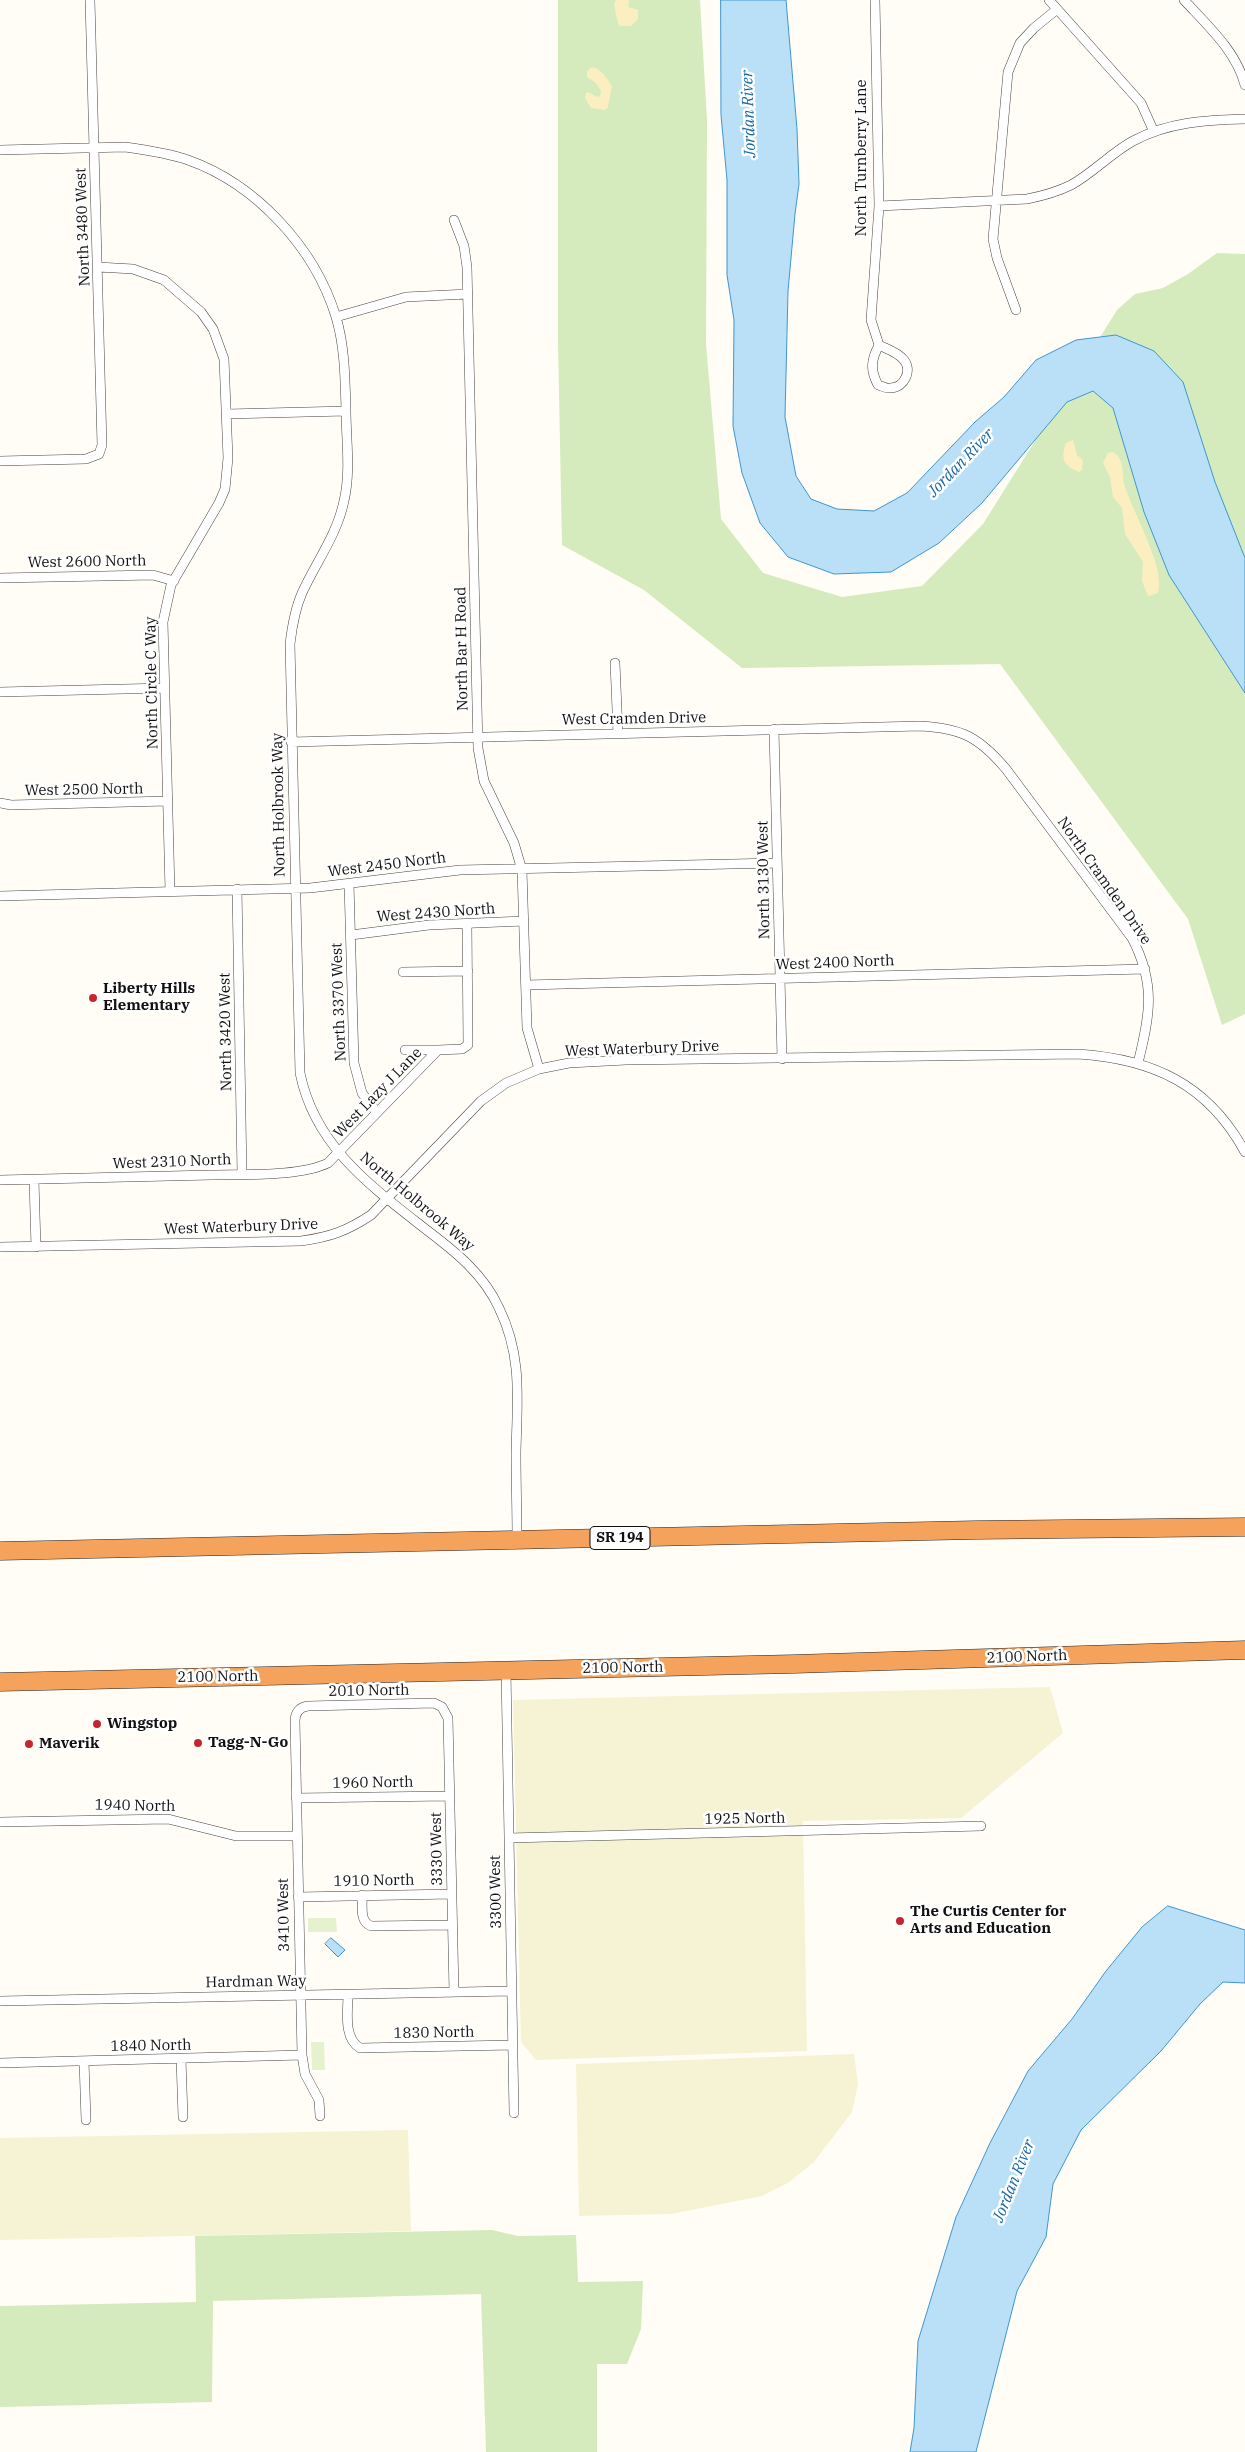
<!DOCTYPE html>
<style>
body{margin:0}
canvas{display:block;background:#fffdf5}
</style>
<canvas width="1245" height="2452"></canvas>
<script>
const g = document.querySelector('canvas').getContext('2d');
g.lineJoin = 'round';
function fill(path, color) { g.fillStyle = color; g.fill(path, 'evenodd'); }
function stroke(path, color, width, dash) { g.strokeStyle = color; g.lineWidth = width; g.lineCap = dash ? 'butt' : 'round'; g.setLineDash(dash || []); g.stroke(path); }
function label(font, color, halo, rows, align = 'center') {
  g.font = font + ' "IBM Plex Serif",serif'; g.lineWidth = 5; g.setLineDash([]); g.textBaseline = 'middle'; g.strokeStyle = halo; g.fillStyle = color; for (const [text, x, y, turn = 0] of rows) {
    g.save(); g.translate(x, y); g.rotate((+turn || 0) * Math.PI / 180); g.textAlign = isNaN(turn) ? turn : align; if (halo) g.strokeText(text, 0, 0); g.fillText(text, 0, 0); g.restore();
  }
}
fill(new Path2D(`
 M1050,1687L1063,1733L961,1818L803,1821L807,2051L536,2060L521,2042L513,1700Z
 M854,2054L858,2084L852,2112L814,2162L788,2183L762,2196L671,2214L579,2216L576,2064Z
 M408,2130L411,2231L0,2240V2138Z`), '#f6f3d4');
fill(new Path2D(`
 M558,0H700L707,120L706,344L721,519L763,573L842,597L922,586L983,524L1117,310L1135,294L1163,288L1188,274L1217,253L1245,254V1014L1222,1025L1188,919L1000,664L742,668L644,590L562,545L558,342Z
 M492,2230L518,2236L576,2235L578,2282L643,2281L641,2329L627,2364H597V2452H486L481,2294L213,2301L212,2402L0,2407V2306L196,2302L195,2236Z`), '#d5ebbd');
fill(new Path2D(`
 M616,0H629L628,7L638,10V19L631,26H620C616,20 616,12 614,4Z
 M592,67C600,68 607,78 612,86L608,107L605,110L591,108L585,98L586,93L588,92L597,97L600,96L601,91L596,83L587,77V71Z
 M1073,440L1077,455L1083,460L1082,470L1079,472C1064,466 1060,459 1066,443Z
 M1113,452C1126,460 1121,475 1125,487C1133,512 1166,569 1158,593L1148,596L1142,581L1143,562L1125,534L1122,508L1113,497L1110,477L1103,463L1108,453Z`), '#fbeec1');
fill(new Path2D(`
 M308,1918H336L337,1932H308Z
 M311,2042H324L325,2070H312Z`), '#e6f2cf');
const water = new Path2D(`
 M721,0H786L797,129L799,184L795,214L788,291L785,417L796,476L811,499L837,509L874,511L907,493L975,422L1004,397L1036,360L1076,340L1116,335L1154,351L1183,382L1215,482L1245,558V693L1169,575L1144,512L1113,408L1093,391L1067,402L982,503L939,543L891,572L834,574L788,557L760,523L742,473L733,426L734,320L727,275V180L721,115Z
 M1168,1906L1245,1930V1983L1223,1982L1200,2004L1161,2051L1081,2130L1053,2184L1046,2237L1017,2291L976,2452H910L914,2428L918,2341L956,2217L990,2143L1028,2071L1072,2019L1106,1971L1142,1927Z
 M331,1938L345,1950L338,1957L325,1944Z`);
fill(water, '#b9e0f7');
stroke(water, '#3f96cf', 1);
const street = new Path2D(`
 M875,0L879,206L871,320L879,345C887,349 897,352 903,359C913,369 905,388 890,388C887,389 882,386 878,385C870,370 871,360 879,345
 M1049,0L1141,103L1154,132
 M1184,0C1208,26 1236,51 1245,85
 M0,150L125,147C146,150 168,153 188,160C256,184 315,248 336,317C345,347 345,379 346,410C346,440 351,471 344,501C337,535 316,562 302,593C295,609 292,627 290,644L300,1073C315,1147 372,1187 428,1231C457,1253 484,1275 499,1308C523,1357 517,1401 516,1453C516,1482 517,1511 517,1540
 M879,206L1027,199C1042,196 1057,192 1071,185C1093,173 1111,153 1133,141C1168,122 1206,120 1245,119
 M454,220L464,246L467,267L478,748L484,781L514,843L522,870L527,1028L539,1069
 M98,267L133,269L164,280L201,312L213,329L224,359L228,458L225,489L219,503L171,585L163,622L170,891
 M1016,310L997,258L993,239L1008,72L1020,43L1034,28L1056,10
 M336,317L406,297L468,294
 M227,414L346,411
 M0,461L86,459L99,454L102,445L90,0
 M0,578L153,575L174,581
 M615,663L618,733
 M0,692L165,688
 M774,729L782,1059
 M291,742L920,726C961,728 979,737 1006,769L1132,938C1156,984 1150,1015 1138,1063
 M0,803L11,805L168,801
 M349,883L354,1063L362,1093L377,1113
 M237,889L242,1174
 M0,896L310,888L460,870L777,863
 M351,935L429,925L524,921
 M403,972L468,971
 M526,985L1145,969
 M405,1050H438
 M0,1180C70,1179 140,1177 211,1175C244,1174 299,1177 328,1163L438,1050L462,1049L468,1045L467,924
 M34,1180L36,1247
 M0,1247L301,1241C330,1237 347,1231 371,1215L481,1101L506,1083L539,1069L569,1063L626,1060L1078,1054C1153,1059 1208,1084 1245,1152
 M506,1671L514,2113
 M296,1798L450,1796
 M0,1822L168,1819L236,1836H297
 M509,1838L981,1826
 M362,1895C363,1907 359,1921 371,1926L452,1925
 M298,1897L452,1894
 M348,1994C348,2011 343,2038 360,2048L513,2045
 M0,2001L512,1991
 M181,2059L183,2117
 M84,2061L86,2120
 M0,2063L302,2055
 M320,2116L319,2100L305,2074L302,2055L295,1721C295,1712 300,1707 308,1706L434,1703L442,1707L448,1718L454,1992`);
const highway = new Path2D(`
 M0,1551L976,1530L1245,1527
 M0,1682L794,1664L1245,1650`);
stroke(street, '#444', 10);
stroke(highway, '#222', 19);
stroke(street, '#fff', 9);
stroke(highway, '#f5a25d', 18);
for (const [x, y, r, color] of [
 [93,998,5,"#c4262e"],
 [97,1724,5,"#c4262e"],
 [198,1743,5,"#c4262e"],
 [29,1744,5,"#c4262e"],
 [900,1921,5,"#c4262e"]
]) { const dot = new Path2D(); dot.arc(x, y, r, 0, 2 * Math.PI); g.fillStyle = color; g.fill(dot); stroke(dot, '#fff', 2); }
for (const [x, y, w] of [
 [620,1538,60]
]) { const box = new Path2D(); box.roundRect(x - w / 2, y - 11.5, w, 23, 4); g.fillStyle = '#fff'; g.fill(box); stroke(box, '#111', 1); }
label('bold 14px', '#111', null, [
 ["SR 194",620,1538]
]);
label('15px', '#111', '#fff', [
 ["North Turnberry Lane",862,158,-90],
 ["North 3480 West",83,227,-92],
 ["West 2600 North",87,562,-1],
 ["North Bar H Road",462,649,-91],
 ["North Circle C Way",152,683,-91],
 ["West Cramden Drive",634,719,-1],
 ["West 2500 North",84,790,-1],
 ["North Holbrook Way",279,805,-91],
 ["West 2450 North",387,865,-7],
 ["North 3130 West",764,880,-91],
 ["North Cramden Drive",1104,881,55],
 ["West 2430 North",436,913,-4],
 ["West 2400 North",835,963,-2],
 ["North 3370 West",339,1002,-92],
 ["North 3420 West",226,1032,-91],
 ["West Waterbury Drive",642,1049,-2],
 ["West Lazy J Lane",378,1093,-46],
 ["West 2310 North",172,1162,-2],
 ["North Holbrook Way",417,1202,40],
 ["West Waterbury Drive",241,1227,-2],
 ["2100 North",1027,1657,-2],
 ["2100 North",623,1668,-1],
 ["2100 North",218,1677,-1],
 ["2010 North",369,1691,-1],
 ["1960 North",373,1783,-1],
 ["1940 North",135,1806,1],
 ["1925 North",745,1819,-1],
 ["3330 West",437,1849,-91],
 ["1910 North",374,1881,-1],
 ["3300 West",496,1892,-91],
 ["3410 West",284,1915,-91],
 ["Hardman Way",256,1982,-1],
 ["1830 North",434,2033,-1],
 ["1840 North",151,2046,-1]
]);
label('bold 15px', '#111', '#fff', [
 ["Liberty Hills",103,989],
 ["Elementary",103,1006],
 ["Wingstop",107,1724],
 ["Tagg-N-Go",208,1743],
 ["Maverik",39,1744],
 ["The Curtis Center for",910,1912],
 ["Arts and Education",910,1929]
], 'left');
label('italic 16px', '#1768a6', '#fff', [
 ["Jordan River",749,114,-92],
 ["Jordan River",961,463,-46],
 ["Jordan River",1014,2181,-68]
]);
</script>
